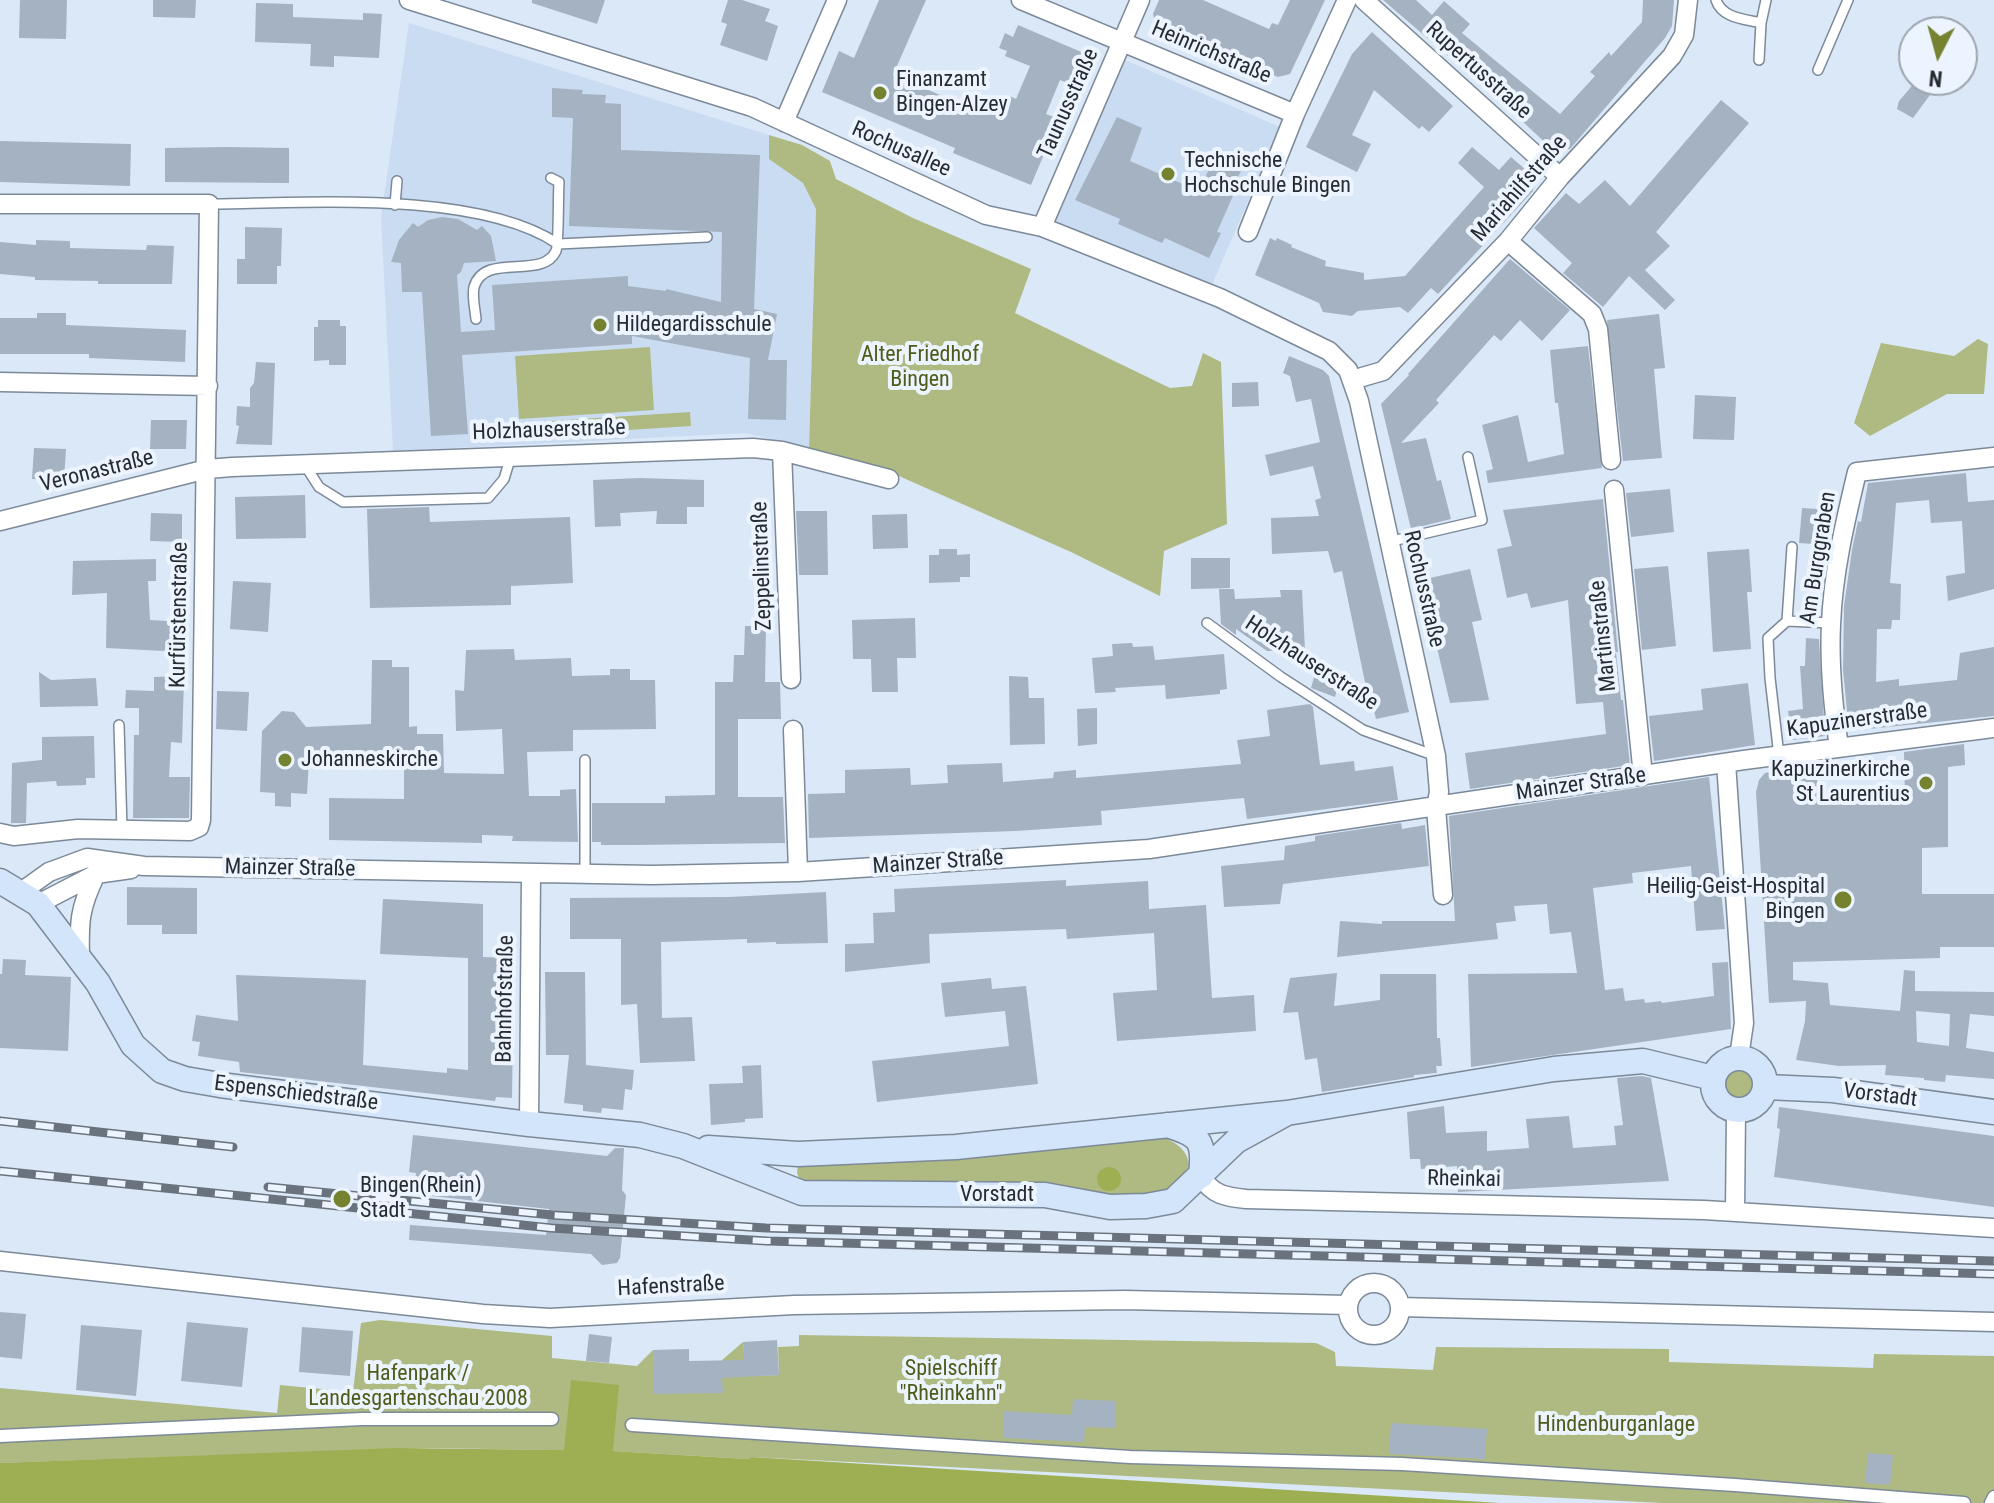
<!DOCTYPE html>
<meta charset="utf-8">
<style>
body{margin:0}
#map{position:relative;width:1994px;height:1503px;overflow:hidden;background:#dae8f8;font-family:"Roboto Condensed",sans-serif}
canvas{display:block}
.north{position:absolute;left:1898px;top:16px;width:80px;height:80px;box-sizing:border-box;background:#ecf5ff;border:2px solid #9da5ad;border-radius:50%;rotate:186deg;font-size:22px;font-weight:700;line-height:32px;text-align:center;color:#262c32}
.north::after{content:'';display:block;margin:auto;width:28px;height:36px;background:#758230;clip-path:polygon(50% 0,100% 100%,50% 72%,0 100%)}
</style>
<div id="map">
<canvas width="1994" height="1503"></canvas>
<div class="north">N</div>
</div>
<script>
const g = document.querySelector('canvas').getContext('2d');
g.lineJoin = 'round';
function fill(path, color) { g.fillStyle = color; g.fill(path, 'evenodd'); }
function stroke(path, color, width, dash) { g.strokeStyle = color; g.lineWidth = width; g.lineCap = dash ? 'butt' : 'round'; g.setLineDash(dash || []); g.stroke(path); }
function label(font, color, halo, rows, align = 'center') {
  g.font = font + ' "Roboto Condensed",sans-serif'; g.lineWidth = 8; g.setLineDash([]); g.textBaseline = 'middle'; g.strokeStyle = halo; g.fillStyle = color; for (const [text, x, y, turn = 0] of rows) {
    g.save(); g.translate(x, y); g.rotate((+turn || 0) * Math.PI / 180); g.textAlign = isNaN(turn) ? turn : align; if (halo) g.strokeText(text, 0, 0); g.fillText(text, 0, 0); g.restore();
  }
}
fill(new Path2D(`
 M409,23L769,135V159L803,183L816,209L809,449L746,433L393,451L381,217Z
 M1125,60L1280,127L1211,287L1056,221Z`), '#cadcf2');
fill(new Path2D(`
 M769,135L802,145L830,161L836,179L913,218L1031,269L1015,313L1170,388L1192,386L1203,353L1221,362L1227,524L1164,551L1160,596L1071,552L892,473L809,449L816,209L803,183L769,159Z
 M1978,339L1988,344L1984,394H1947L1870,436L1854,423L1881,343L1954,356Z
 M650,347L654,410L519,419L515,356Z
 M690,412L691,426L504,438V424Z
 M1722 1084a15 15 0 1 1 30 0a15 15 0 1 1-30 0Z
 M1163,1137C1181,1145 1192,1154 1188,1175L1157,1199L800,1181L797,1173L798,1165Z
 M380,1320L552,1336V1358L637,1366L653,1350V1393H722V1360L743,1342L746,1376L779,1375L778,1347L799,1346V1335L1316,1343L1335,1352L1336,1366L1433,1370L1436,1347L1669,1349V1362L1873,1368L1874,1354L1994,1356V1503H1662L751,1457L748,1459L613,1451L429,1448L0,1463V1388L277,1413L280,1385L353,1392L361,1323Z`), '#afba83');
fill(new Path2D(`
 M1097 1179a12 12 0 1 1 24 0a12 12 0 1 1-24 0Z
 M571,1380L619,1385L613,1451L748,1459L751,1457L1500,1503H0V1463L396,1448L564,1450Z`), '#9eaf53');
fill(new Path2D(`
 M20,0H67L66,39L19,38Z
 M153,0H196L195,18L153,17Z
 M532,0H605L597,24L532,3Z
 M728,0H742L770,9L765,21L778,26L767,61L720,45L727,24L721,22Z
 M879,0H926L893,75L966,106L968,101L1002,115L1010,96L1016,99L1030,66L1005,56L1007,51L999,48L1005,33L1013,37L1018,25L1086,54L1073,85L1060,80L1046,114L1059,119L1031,185L953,153L955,148L822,92L839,51L854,58Z
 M1159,0H1203L1269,29L1272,23L1278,25L1290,0H1325L1290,74L1278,77L1156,26L1153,14Z
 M1383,0H1416L1432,15L1444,1L1470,24L1462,33L1560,114L1595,76L1590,72L1609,52L1611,56L1642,22L1643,0H1674L1672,26L1665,38L1570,149L1554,151L1503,103Z
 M256,3L293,4V17L363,20V13L382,14L379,58L334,56V67L310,66L311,44L255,42Z
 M1372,32L1453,106L1429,132L1422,126L1419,129L1374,90L1352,135L1371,144L1357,172L1306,147L1352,54Z
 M1917,80H1941L1913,118L1897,109L1899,101Z
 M552,88L583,90L582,94L606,95L605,103L621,104V150L760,155L754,309L777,314L768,360H787L786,420L748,419L750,358L632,336V344L462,355L468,434L431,436L422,292H402L401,263L391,262L399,240L413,223L418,227L428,220L442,217L458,219L477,230L482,226L491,236L496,261L464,263L461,272L457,275L461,332L495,330L492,285L628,276V286L666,291V289L721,302L722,232L569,226L573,118L552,117Z
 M1721,100L1749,123L1656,232L1670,246L1645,270L1675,300L1665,310L1629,276L1603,307L1563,273L1572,263L1534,228L1566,193L1579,204L1605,180L1630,206Z
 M1117,117L1142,128L1130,161L1199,191L1209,169L1212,171L1216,160L1241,171L1236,181L1239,182L1217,232L1221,233L1209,258L1165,238L1162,243L1118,224L1120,219L1075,200Z
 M0,141L131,144L130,186L0,182Z
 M227,147L289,148V183L165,182V148Z
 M1472,147L1499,170L1511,157L1534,177L1533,191L1438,294L1431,288L1408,313L1400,307L1358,311L1352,316L1323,312L1319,303L1255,275L1270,238L1276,241L1277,238L1292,245L1291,247L1326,261L1325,266L1364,273V280L1405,276L1484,187L1458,163Z
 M245,227L282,228L281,266H277V284H237V259H245Z
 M36,240L70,241V248L146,250L147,245L174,246L172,284H98V281L35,280V277L0,274V242L36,245Z
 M1510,259L1570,310L1542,341L1520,320L1501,341L1494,335L1436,400L1439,403L1401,443L1426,438L1437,481L1441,480L1451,519L1411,529L1381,404L1409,375L1408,374Z
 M37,313H66V325L186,330L185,362L89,358V354H0V318H37Z
 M1659,314L1665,368L1654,369L1662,458L1623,461L1607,320Z
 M318,320H340V326H346V365H329V360L314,361V327H318Z
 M1588,346L1602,468L1488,483L1486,471L1493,469L1482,425L1518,415L1528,462L1564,454L1558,403H1555L1550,350Z
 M1289,356L1323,370L1329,376L1409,712L1376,719L1370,693L1367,692L1342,571L1334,573L1328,551L1272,554L1271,518L1319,516L1315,500L1321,498L1313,466L1270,476L1265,455L1320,442L1311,399L1296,402L1290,376L1283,373Z
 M256,362L275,363L272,445L236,444L239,426L236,425L237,406L250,407V388L254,383Z
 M1258,382L1259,406L1232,407V383Z
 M1695,395L1736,397L1734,440L1693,439Z
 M151,420H187L186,449H150Z
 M34,448L66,449L64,480L32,479Z
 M1966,473L1968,502L1994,500V589L1948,601L1946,576L1965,573L1962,521L1931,523L1929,500L1896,503L1890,583L1901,584L1900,620H1892L1891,629H1877L1876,682L1899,679V686L1957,680L1960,653L1994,647V716L1849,731L1843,670L1844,606L1852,550L1858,521L1861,522L1868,483Z
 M640,478L704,480V507H687V524H656L657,511L620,513L621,526L595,527L593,480Z
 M1670,489L1674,532L1631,537L1626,493Z
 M305,495L306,538L236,539L235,497Z
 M1603,499L1618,652H1616L1621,700H1623L1630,765L1470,789L1465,753L1606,734L1603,702L1576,704L1568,600L1531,608L1527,593L1507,598L1497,549L1512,546L1503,510Z
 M429,507L430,522L570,517L573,583L511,586V605L370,608L367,509Z
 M1802,508L1832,510L1834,519L1828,545L1799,543Z
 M796,511H827L828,575H799Z
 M151,513L182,514V542L150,541Z
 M907,514L908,548L873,549L872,515Z
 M939,549H957V555L970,554V577H960V582L929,583V555H939Z
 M1749,549L1752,592H1747L1751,649L1713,652L1707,552Z
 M1191,558H1230V588L1191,589Z
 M156,559V581H148L150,620L184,622L183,652L106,648L107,593L72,595L73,561Z
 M1668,566L1676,646L1642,650L1634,569Z
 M1470,569L1482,620L1472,622L1489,700L1450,703L1421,580Z
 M233,581L271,583L268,632L230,629Z
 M1219,589H1234L1235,599L1281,597L1280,590H1302L1305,650L1267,651L1236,629V635L1221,624Z
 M915,618L916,658H897L898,692H872L871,659H853L852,620Z
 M745,626H766L765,682H780L781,719H738V797H783L785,843L633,845H601V842H592V803H665V796L715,795V682H733L734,655H744Z
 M1806,638L1819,639L1825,736L1792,740L1788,711L1803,709L1800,666H1805Z
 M1132,643L1133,647L1153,646L1155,660L1224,654L1227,689L1220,690V694L1166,699L1165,685L1115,688L1116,692L1095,693L1092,658L1113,656L1112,644Z
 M514,649L515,660L571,658L572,676L610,675V669H630V680H655L656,729L573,730V751L527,752L529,796H560V790L576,789L578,842L512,841L513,836L482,835V843L329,840V798L404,799V755L309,760L307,794L291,793V807L275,806V793L260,792L262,731L282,711L294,712L306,727L371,724L372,660H392V667H409V727L417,726V734H443L444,773L504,774L502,729L456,731L455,690L464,691L466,650Z
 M1317,667L1341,673L1335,697L1311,688Z
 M39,672L51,680L96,678L98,706L40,707Z
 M182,676V680H184L182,743L171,742L169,777H190L189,818H133L134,735H139V708H125L126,690L154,691V677Z
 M1009,676L1028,677L1029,698H1044L1045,744L1010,745Z
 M1748,683L1755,745L1654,761L1649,716L1703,710L1701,689Z
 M217,691L249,692L247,731L216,729Z
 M1310,704L1313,707L1320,765L1354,761L1355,771L1393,766L1398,800L1247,819L1244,798L1101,811L1102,825L1016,831L809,838L808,794L845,793V770L910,768L911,785L948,783L947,765L1002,763L1003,782L1053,778L1054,772L1076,770V778L1241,764L1237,740L1270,736L1267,710Z
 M1097,708V744L1078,746L1077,709Z
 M94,736L95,778H86V785L57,786L56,781L27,783L26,823H11L12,763L42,760V737Z
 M1964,744L1965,765L1948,767V847L1922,848V894H1994V947H1940V958L1793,962V980L1828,983L1830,1005L1900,1011L1904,970L1915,971V991L1994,992V1016L1970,1014L1966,1048L1994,1052V1079L1946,1075L1945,1082L1924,1080V1078L1885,1075L1886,1065L1839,1066L1796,1060L1805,1021L1806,1001L1769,1003L1756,792L1759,780L1765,773L1774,771L1816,767L1819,802L1905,799L1904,752ZM1916,1011L1950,1014L1949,1046L1917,1042Z
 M1709,777L1725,929L1696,931L1691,866L1632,873L1633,883L1593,888L1605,990L1623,988L1625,1001L1644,999L1645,1003L1661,1001L1662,1003L1714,996L1712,963L1728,962L1731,1029L1471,1067L1468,974L1577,973L1571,932L1550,934L1547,904L1514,906L1516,921L1496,923L1498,939L1337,957L1340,921L1382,924V921H1455L1449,816Z
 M1401,823L1402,829L1425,825L1429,866L1283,884L1280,904L1224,907L1221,866L1284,860L1285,846L1315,841V836Z
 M1066,880V886L1148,881L1149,909L1206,905L1212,998L1254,995L1256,1031L1117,1041L1113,993L1157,990L1154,933L1067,939L1066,929L929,934L930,963L845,972V944L874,943L873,913L895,912L894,889Z
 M127,887L197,888V934H162V925H127Z
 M826,892L828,943L776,944V942L747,943V939L661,942L662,1018L692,1017L695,1061L640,1063L637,1004L621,1005V939H570V898L729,897Z
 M383,899L483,904V957L514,958L512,1098L496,1097L495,1101L240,1072L239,1062L198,1056L200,1042L192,1041L196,1015L238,1021L236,975L366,980L363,1065L447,1073V1068L468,1070V958L380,954Z
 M3,959L26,960L25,975L71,977L68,1051L0,1048V974H2Z
 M545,972H585L586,1065L634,1070L632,1090L625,1089L623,1110L602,1108L601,1113L583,1111V1105L564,1103L569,1055H546Z
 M1337,973L1334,1006L1380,1000V974H1436L1437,1038H1440L1442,1066H1436L1437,1073L1414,1075V1077L1322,1092L1317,1058L1305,1060L1298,1012L1283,1013L1290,978Z
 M991,978L992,989L1026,986L1038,1084L877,1102L872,1061L1009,1046L1005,1011L945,1017L941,983Z
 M761,1065L763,1118L745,1119V1122L711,1125L709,1084L743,1083L742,1066Z
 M1642,1076L1651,1078L1669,1181L1458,1192L1457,1166L1421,1169L1420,1159H1410L1407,1112L1444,1106L1446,1133L1487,1131V1151L1529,1148L1526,1119L1569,1116L1573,1148L1616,1145L1614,1126L1623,1125L1617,1078Z
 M1779,1107L1994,1136V1207L1774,1177L1780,1129L1777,1128Z
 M413,1135L607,1156L615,1148H624L622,1190L626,1195L620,1258L617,1263L602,1265L591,1254L409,1240L410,1225L546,1235L549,1209L414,1194L416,1173L409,1172Z
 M0,1312L26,1314L22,1359L0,1357Z
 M187,1322L248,1328L242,1387L181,1381Z
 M81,1325L142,1330L136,1396L76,1390Z
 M302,1327L353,1331L350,1376L299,1372Z
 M589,1334L612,1337L609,1363L586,1361Z
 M777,1340L779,1375L722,1378L723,1393L653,1394V1350L689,1349V1361L744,1360L743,1342Z
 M1073,1399L1116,1401L1115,1428L1085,1427L1084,1442L1003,1438L1004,1411L1072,1415Z
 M1391,1423L1487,1429L1485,1459L1389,1454Z
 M1868,1453L1893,1455L1890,1485L1865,1483Z`), '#a5b2c2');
const service = new Path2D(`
 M1716,0C1722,18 1744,19 1761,23
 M1759,60L1761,23L1766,0
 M1818,70L1848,0
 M209,204C304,203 478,190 558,244L707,237
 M395,205L397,181
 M476,319C475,309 472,297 474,287C485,251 542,281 556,251C559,244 558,194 559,182L551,178
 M305,465L319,487L343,502L488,498L504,479L511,456
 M1388,542L1482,520L1468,457
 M1787,621L1792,547
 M1207,623L1281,677L1363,730L1436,756
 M119,725L122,830
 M1779,756L1770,678L1768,638L1787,621L1831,623
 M585,760V874`);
const pedestrian = new Path2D(`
 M632,1425L1130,1457L1402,1464L1735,1485L1964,1503
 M0,1436L362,1419H552
 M1991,1503L1994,1497`);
const minor = new Path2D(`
 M409,0L752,107L986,215L1042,227L1220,298L1329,351L1348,370L1359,401L1436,756L1439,792L1436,808L1443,895
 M1021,0L1295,114
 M1364,0L1560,177
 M784,122L837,0
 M0,204H209L201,820L199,827L190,831L78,829L14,836L0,833
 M1042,227L1140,0
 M1248,232L1295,114L1347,0
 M1508,241L1592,314L1598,329L1611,460
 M1352,380L1383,371L1508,241L1560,177L1672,56L1684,35L1688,0
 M0,382L208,386
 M782,451L791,679
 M1614,490L1643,776
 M0,521L207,469L232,467L753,448L782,451L889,479
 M793,730L798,872
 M1839,747C1833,706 1829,665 1831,624C1833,573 1845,522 1857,472L1994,457
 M1726,763L1744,1023L1739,1057
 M21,892L49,872L87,858L144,866L652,875L798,872L1149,849L1744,760L1994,728
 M38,904L96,874L131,869
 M80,960C79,922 79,909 96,874
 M529,1124L531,873
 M1201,1176C1212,1195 1226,1197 1246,1199L1704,1210L1994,1228
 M1735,1212L1736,1110
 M0,1261L483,1314L550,1318L794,1305L1124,1300L1348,1305
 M1348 1309a26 26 0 1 1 52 0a26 26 0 1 1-52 0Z
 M1400,1307L1994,1322`);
const secondary = new Path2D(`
 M0,881L38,904L98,983L133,1045L162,1071L185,1079L220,1085L529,1124L640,1135L683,1146L802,1193L1045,1195L1110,1207L1146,1206L1173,1201L1236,1141L1287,1113
 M1713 1084a26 26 0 1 1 52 0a26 26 0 1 1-52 0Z
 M1766,1087L1833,1090L1994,1112
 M1167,1125C1200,1135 1205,1140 1201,1176
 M708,1148L798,1154L956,1147L1287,1113L1554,1069L1643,1061L1713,1078`);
stroke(service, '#7c8998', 12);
stroke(pedestrian, '#7c8998', 15);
stroke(minor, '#7c8998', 21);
stroke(secondary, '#7c8998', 27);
stroke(service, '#fff', 9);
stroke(pedestrian, '#fff', 12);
stroke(minor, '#fff', 18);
stroke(secondary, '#d3e5fa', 24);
const rail = new Path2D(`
 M0,1121L233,1147
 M0,1171L551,1228L767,1241L1994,1274
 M268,1187L552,1215L766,1228L1994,1261`);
stroke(rail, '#6a737d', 9);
stroke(rail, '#ecf5ff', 6, [18]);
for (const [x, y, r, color] of [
 [880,93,8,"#758230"],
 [1168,174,8,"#758230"],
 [600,325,8,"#758230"],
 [285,760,8,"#758230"],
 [1926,783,8,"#758230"],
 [1843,900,10,"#758230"],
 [342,1199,10,"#758230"]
]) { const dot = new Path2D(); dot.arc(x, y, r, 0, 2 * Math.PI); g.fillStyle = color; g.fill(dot); stroke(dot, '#ecf5ff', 3); }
label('22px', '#262c32', '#ecf5ff', [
 ["Heinrichstraße",1211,53,23],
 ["Rupertusstraße",1478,71,42],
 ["Taunusstraße",1069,104,-66],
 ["Rochusallee",901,150,24],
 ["Mariahilfstraße",1520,189,-49],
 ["Holzhauserstraße",549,431,-2],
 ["Veronastraße",97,472,-14],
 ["Am Burggraben",1819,558,-81],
 ["Zeppelinstraße",763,566,-92],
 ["Rochusstraße",1423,589,77],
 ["Kurfürstenstraße",180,615,-89],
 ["Martinstraße",1604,636,-96],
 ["Holzhauserstraße",1311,664,33],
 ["Kapuzinerstraße",1857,721,-8],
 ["Mainzer Straße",1581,785,-8],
 ["Mainzer Straße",938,863,-4],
 ["Mainzer Straße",290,869,1],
 ["Bahnhofstraße",506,999,-89],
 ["Espenschiedstraße",296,1094,7],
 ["Vorstadt",1880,1096,7],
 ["Rheinkai",1464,1180,1],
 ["Vorstadt",997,1195],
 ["Hafenstraße",671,1287,-3]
]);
label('22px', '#262c32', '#ecf5ff', [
 ["Finanzamt",896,80],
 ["Bingen-Alzey",896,105],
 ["Technische",1184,161],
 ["Hochschule Bingen",1184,186],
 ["Hildegardisschule",616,325],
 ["Johanneskirche",301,760],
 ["Kapuzinerkirche",1910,770,"right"],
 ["St Laurentius",1910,795,"right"],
 ["Heilig-Geist-Hospital",1825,887,"right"],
 ["Bingen",1825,912,"right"],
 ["Bingen(Rhein)",360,1186],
 ["Stadt",360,1211]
], 'left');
label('22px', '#505b19', '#ecf5ff', [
 ["Alter Friedhof",920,355],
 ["Bingen",920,380],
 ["Spielschiff",951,1369],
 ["\"Rheinkahn\"",951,1394],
 ["Hafenpark /",418,1374],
 ["Landesgartenschau 2008",418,1399],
 ["Hindenburganlage",1616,1425]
]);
</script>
